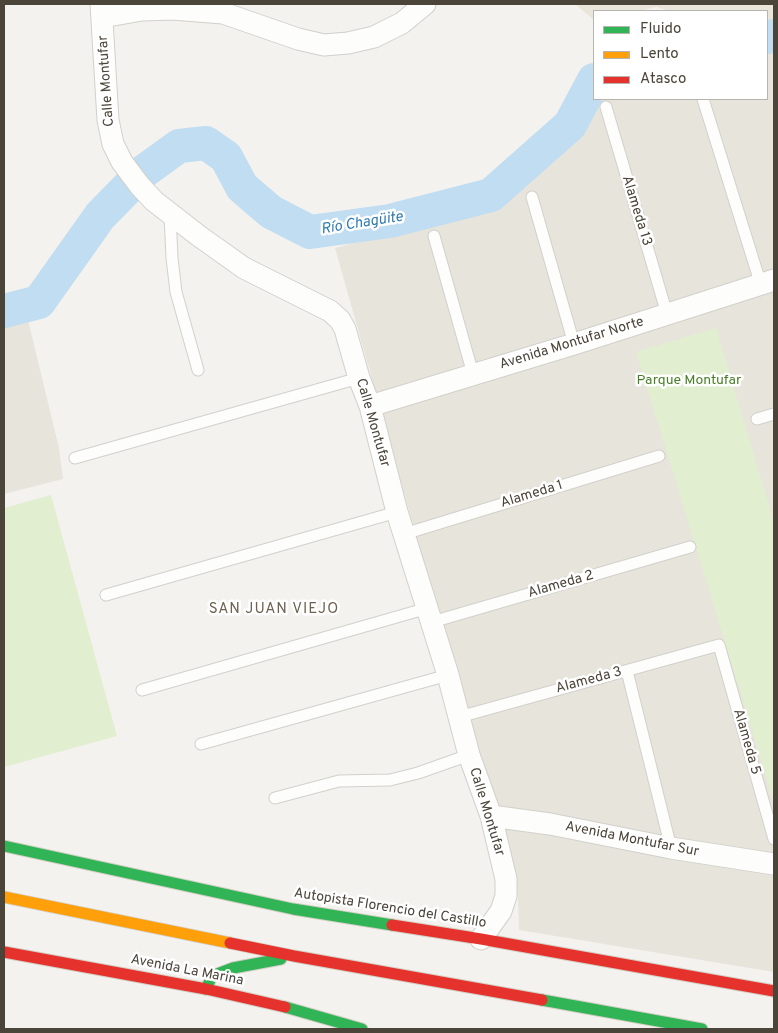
<!DOCTYPE html>
<meta charset="utf-8">
<style>
body{margin:0}
#map{position:relative;width:778px;height:1033px;overflow:hidden;background:#f4f2ee;font-family:Overpass,sans-serif}
canvas{display:block}
.frame{position:absolute;inset:0;border:5px solid #4b4439;pointer-events:none}
.legend{position:absolute;left:593px;top:10px;width:175px;height:90px;box-sizing:border-box;background:#fff;border:1px solid #b7b4b0;margin:0;padding:6px 9px;list-style:none;font-size:15px;color:#4b4439}
.legend li{display:flex;align-items:center;gap:10px;height:25px}
.legend b{width:25px;border:1px solid #b7b4b0}
</style>
<div id="map">
<canvas width="778" height="1033"></canvas>
<div class="frame"></div>
<ul class="legend">
<li><b style="height:6px;background:#30b455"></b>Fluido</li>
<li><b style="height:6px;background:#ff9f0a"></b>Lento</li>
<li><b style="height:6px;background:#e5322d"></b>Atasco</li>
</ul>
</div>
<script>
const g = document.querySelector('canvas').getContext('2d');
g.lineJoin = 'round';
function fill(path, color) { g.fillStyle = color; g.fill(path, 'evenodd'); }
function stroke(path, color, width, dash) { g.strokeStyle = color; g.lineWidth = width; g.lineCap = dash ? 'butt' : 'round'; g.setLineDash(dash || []); g.stroke(path); }
function label(font, color, halo, rows, align = 'center') {
  g.font = font + ' Overpass,sans-serif'; g.lineWidth = 5; g.setLineDash([]); g.textBaseline = 'middle'; g.strokeStyle = halo; g.fillStyle = color; for (const [text, x, y, turn = 0] of rows) {
    g.save(); g.translate(x, y); g.rotate((+turn || 0) * Math.PI / 180); g.textAlign = isNaN(turn) ? turn : align; if (halo) g.strokeText(text, 0, 0); g.fillText(text, 0, 0); g.restore();
  }
}
fill(new Path2D(`
 M774,46V972L519,930L518,897L335,248L489,205L573,135L596,99H767V48Z
 M28,320L59,448L63,479L4,494V326Z`), '#e7e4dc');
fill(new Path2D(`
 M575,4H774V21L767,22V11H670L656,7L640,11H594V20Z`), '#eae5da');
fill(new Path2D(`
 M716,328L774,522V803L636,352Z
 M51,495L117,736L4,767V508Z`), '#e1eecf');
stroke(new Path2D(`
 M767,37L774,36
 M4,311L39,302L100,216L143,172L179,146L206,143L226,157L242,187L271,212L310,232L390,221L491,195L570,125L594,80`), '#c0ddf1', 34);
const lane = new Path2D(`
 M703,99L761,285
 M606,107L667,314
 M532,197L574,344
 M170,214L172,258L176,292L198,370
 M434,236L473,374
 M757,419L774,414
 M75,458L359,378
 M404,534L659,456
 M106,595L397,512
 M432,622L690,547
 M627,671L671,848
 M142,690L428,608
 M459,717L719,645L774,839
 M201,744L448,675
 M275,798L339,781L390,780L418,773L469,755`);
const street = new Path2D(`
 M101,4L108,120L113,144L122,162L140,186L154,201L199,236L244,268L330,311L340,320L345,329L359,378L370,406L397,512L448,675L469,755L491,816L506,879V896L501,911L481,939
 M102,17L142,10L172,9L223,13L298,39L324,45L348,43L374,37L402,23L425,4
 M370,406L574,344L774,280
 M491,816L550,824L671,848L774,864`);
const fast = new Path2D(`
 M4,846L293,909L392,925
 M206,989L212,976L233,968L281,959
 M542,1000L702,1029
 M285,1007L362,1029`);
const slow = new Path2D(`
 M4,897L230,943`);
const jam = new Path2D(`
 M392,925L481,939L774,991
 M230,943L294,956L542,1000
 M4,952L206,989L285,1007`);
stroke(lane, '#d2d0cb', 13);
stroke(street, '#d2d0cb', 23);
stroke(fast, '#d3cfc5', 13);
stroke(slow, '#d3cfc5', 13);
stroke(jam, '#d3cfc5', 13);
stroke(lane, '#fdfdfc', 11);
stroke(street, '#fdfdfc', 21);
stroke(fast, '#30b455', 11);
stroke(slow, '#ff9f0a', 11);
stroke(jam, '#e5322d', 11);
label('14px', '#4b4439', '#fff', [
 ["Calle Montufar",107,81,-94],
 ["Alameda 13",636,211,73],
 ["Avenida Montufar Norte",572,344,-17],
 ["Calle Montufar",372,423,74],
 ["Alameda 1",532,495,-17],
 ["Alameda 2",561,585,-16],
 ["Alameda 3",589,681,-15],
 ["Alameda 5",746,742,74],
 ["Calle Montufar",486,812,73],
 ["Avenida Montufar Sur",632,840,11],
 ["Autopista Florencio del Castillo",390,909,9],
 ["Avenida La Marina",187,971,11]
]);
label('14px', '#4a7f2a', '#fff', [
 ["Parque Montufar",689,381]
]);
label('italic 15px', '#2e7ab2', '#fff', [
 ["Río Chagüite",362,224,-9]
]);
g.letterSpacing = '1px';
label('15px', '#6e6250', '#fff', [
 ["SAN JUAN VIEJO",274,610]
]);
g.letterSpacing = '0px';
</script>
